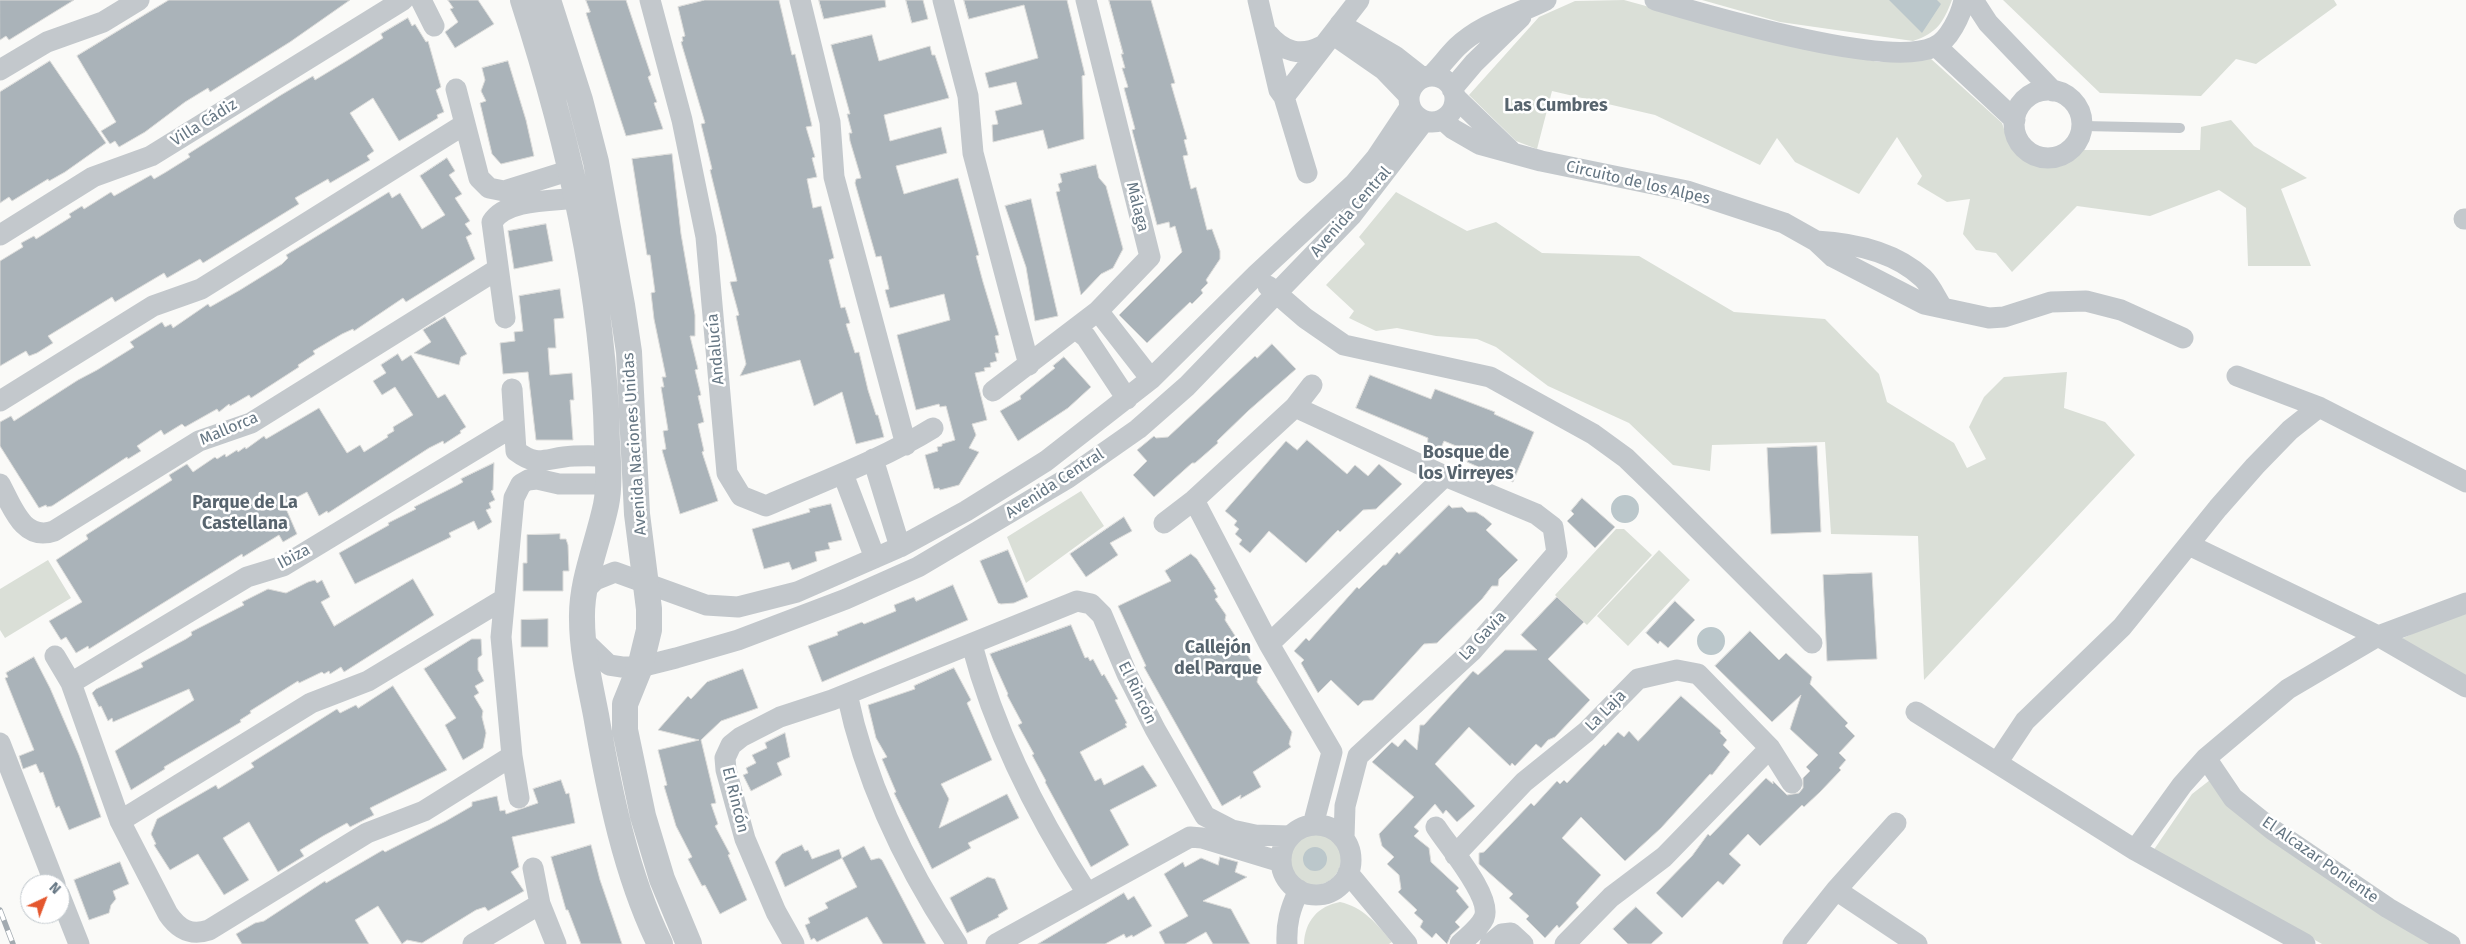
<!DOCTYPE html>
<meta charset="utf-8">
<style>
body{margin:0}
#map{position:relative;width:2466px;height:944px;overflow:hidden;background:#fafaf8;font-family:"Fira Sans",sans-serif}
canvas{display:block}
.north{position:absolute;left:20px;top:874px;width:50px;height:50px;box-sizing:border-box;background:#fff;border:1px solid #c1c8cd;border-radius:50%;rotate:43deg;font-size:14px;font-weight:700;line-height:20px;text-align:center;color:#657683}
.north::after{content:'';display:block;margin:auto;width:18px;height:22px;background:#e4572e;clip-path:polygon(50% 0,100% 100%,50% 72%,0 100%)}
</style>
<div id="map">
<canvas width="2466" height="944"></canvas>
<div class="north">N</div>
</div>
<script>
const g = document.querySelector('canvas').getContext('2d');
g.lineJoin = 'round';
function fill(path, color) { g.fillStyle = color; g.fill(path, 'evenodd'); }
function stroke(path, color, width, dash) { g.strokeStyle = color; g.lineWidth = width; g.lineCap = dash ? 'butt' : 'round'; g.setLineDash(dash || []); g.stroke(path); }
function label(font, color, halo, rows, align = 'center') {
  g.font = font + ' "Fira Sans",sans-serif'; g.lineWidth = 5; g.setLineDash([]); g.textBaseline = 'middle'; g.strokeStyle = halo; g.fillStyle = color; for (const [text, x, y, turn = 0] of rows) {
    g.save(); g.translate(x, y); g.rotate((+turn || 0) * Math.PI / 180); g.textAlign = isNaN(turn) ? turn : align; if (halo) g.strokeText(text, 0, 0); g.fillText(text, 0, 0); g.restore();
  }
}
fill(new Path2D(`
 M1624,0L1796,47L1879,62L1930,58L2002,123L2008,141L2020,157L2039,166H2056L2068,163L2083,150H2200L2201,127L2231,120L2254,146L2307,178L2281,189L2311,266H2248L2246,208L2219,190L2150,216L2077,206L2012,272L1996,253L1976,250L1963,234L1970,199L1947,202L1917,184L1922,176L1897,137L1859,194L1795,162L1777,138L1760,165L1655,115L1552,91L1537,149L1516,141L1469,95L1539,17L1575,1Z
 M1702,0H1952C1943,23 1937,33 1913,41L1780,22Z
 M2003,0H2334L2337,5L2256,64L2236,59L2201,96L2100,93Z
 M1396,192L1467,231L1496,222L1542,253L1639,256L1734,312L1825,319L1879,374L1887,402L1954,443L1967,468L1986,459L1969,427L1984,397L2004,377L2067,372L2064,408L2105,422L2135,455L1924,680L1918,536L1831,534L1825,442L1712,445L1710,471L1673,465L1629,423L1548,386L1496,347L1477,339L1436,336L1397,328L1376,331L1349,318L1354,311L1326,285L1365,244L1359,237Z
 M1081,491L1104,526L1026,583L1007,537Z
 M1616,529H1624L1652,555L1587,625L1555,595Z
 M1659,550L1690,580L1628,646L1597,616Z
 M48,560L71,598L5,638L0,630V589Z
 M2466,608V684L2393,643Z
 M2210,780L2442,944H2322L2153,851L2192,794Z
 M1289 859a26 26 0 1 1 52 0a26 26 0 1 1-52 0Z
 M1340,902C1363,907 1377,924 1392,942L1389,944H1304C1305,921 1318,906 1340,902Z`), '#dadfd7');
fill(new Path2D(`
 M1889,0H1937L1941,4L1922,33Z
 M1611 509a14 14 0 1 1 28 0a14 14 0 1 1-28 0Z
 M1697 641a14 14 0 1 1 28 0a14 14 0 1 1-28 0Z
 M1303 859a12 12 0 1 1 24 0a12 12 0 1 1-24 0Z`), '#bbc7cb');
const building = new Path2D(`
 M0,0H74L9,40L6,36L0,40Z
 M169,0H350L290,42L210,92L208,88L185,102L145,132L119,147L115,141L110,144L101,131L116,122L77,56Z
 M448,0H478L494,24L455,48L445,32L458,22L450,9L453,8Z
 M586,0H626L651,75L648,77L657,102L654,103L663,129L626,136L586,13L590,12Z
 M705,0H779L792,55L795,54L812,126L806,127L815,157L812,158L817,177L807,179L813,208L821,206L834,258L829,260L841,308L845,307L850,323L846,324L855,353L859,352L868,390L876,415H878L884,437L856,444L842,392L814,406L800,360L740,376L746,364L736,316L739,315L730,282L737,281L710,170L712,169L701,124L705,123L681,42L683,41L682,37L685,36L678,7Z
 M819,0H885L886,7L824,19Z
 M906,0H923L928,19L912,23Z
 M964,0H1067L1085,75L1082,76L1084,139L1048,149L1043,130L993,142L992,125L998,124L995,111L1022,104L1016,82L989,88L985,73L1038,58L1024,5L969,19Z
 M1109,0H1151L1175,83L1171,84L1187,139L1184,140L1188,155L1183,156L1191,189L1196,187L1207,230L1212,229L1220,251V259L1206,280L1208,283L1201,290L1203,293L1192,304L1190,302L1147,343L1119,315L1182,252L1175,226L1170,228L1169,222L1157,225L1132,130L1135,129L1124,88L1128,87L1122,68H1125L1121,54H1123Z
 M408,18L412,26L415,24L426,42L428,41L441,87L436,90L444,112L437,115L438,118L399,141L373,98L350,113L374,151L367,156L370,160L330,183L328,179L295,198L299,204L203,263L200,259L167,278L164,273L115,302L112,297L48,336L53,343L37,353L29,356L26,351L0,366V261L23,247L21,243L34,236L36,239L71,217L69,214L82,206L84,209L111,192L114,196L151,175L154,179L166,172L190,157L188,154L281,95L313,76L315,80L348,60L383,38L381,34Z
 M872,35L879,61L930,46L932,55H935L949,98L884,115L890,141L941,127L947,153L896,166L904,194L958,178L979,255L976,256L983,282L999,335L995,336L999,353H995L997,361L990,363L991,367L984,368L985,371L975,373L987,420L972,424L976,435L969,448L979,452L959,485L940,490L939,488L934,489L925,455L938,451L937,447L942,446V444L955,440L946,406L940,407L939,404L916,410L897,335L950,320L944,294L890,308L885,290L889,289L881,256L876,257L855,183L856,179L861,178L850,141L849,133H852L847,114H850L831,45Z
 M50,61L106,143L65,172L49,181L48,179L12,201L9,197L0,203V92Z
 M508,61L526,120L534,156L501,164L492,154L480,103L486,101L481,91L485,80L482,68Z
 M672,154L681,234L695,315V336H690L698,369L695,370L701,395L698,396L704,422L698,424L704,451L702,452L718,501L680,514L662,450L666,449L663,431L668,430L661,387H664L662,377H666L654,319L651,293L655,292L650,255H647L632,159Z
 M447,158L455,171L449,175L462,194L455,198L470,221L465,224L472,234L466,237L475,259L406,302L403,298L354,331L353,329L342,334L313,351L315,354L298,365L299,367L251,398L249,395L230,406L229,404L219,412L217,409L185,427L182,424L164,435L161,430L137,446L141,451L128,459L127,457L52,506L47,507L46,505L39,508L0,446V422L11,416L14,421L78,380L97,370L134,347L130,342L162,322L165,327L171,324L173,328L208,304L210,307L240,290L282,264L288,258L286,255L389,192L392,198L400,193L422,229L445,215L420,176Z
 M1096,165L1099,178L1106,186L1123,249L1113,268L1101,274L1081,295L1056,192L1060,191L1058,184L1062,182L1060,174Z
 M1031,199L1058,316L1035,321L1026,267L1005,206Z
 M546,224L553,261L514,269L508,231Z
 M560,289L564,318L554,319L556,348H548L550,375L572,373L574,400H570L573,440H536L528,372L503,374L500,343L515,341L514,332L523,331L519,296Z
 M445,317L467,354L461,357L459,365L414,353L431,342L423,330Z
 M1272,344L1296,369L1248,411L1217,441L1218,443L1195,463H1192L1154,497L1133,475L1147,461L1137,450L1154,436L1156,438L1168,437L1255,356L1257,358Z
 M398,354L402,361L411,355L438,398L445,394L466,427L460,431L461,433L444,444L443,441L429,448L328,513L327,511L319,516L307,492L284,504L297,534L283,542L279,535L243,557L242,554L89,649L88,646L76,653L66,637L61,640L49,621L82,602L56,560L88,539L86,535L172,480L169,475L187,464L193,472L215,457L217,459L225,454L226,457L237,450L238,452L245,447L246,449L264,436L266,439L319,408L347,453L360,445L364,452L388,437L387,435L394,431L393,427L413,415L395,387L382,395L373,381L386,373L381,365Z
 M1064,357L1091,387L1068,408L1018,441L1000,411L1021,399L1020,396L1055,368L1053,366Z
 M1370,375L1431,399L1435,389L1495,412L1494,414L1534,432L1513,482L1467,462L1471,452L1444,441L1440,450L1427,445L1428,438L1356,408Z
 M1307,440L1347,474L1355,465L1368,476L1379,464L1402,484L1376,509L1363,510L1340,532L1338,530L1306,563L1269,531L1250,553L1239,544L1242,540L1235,534L1239,529L1234,525L1237,521L1225,511L1286,441L1297,450Z
 M1817,446L1821,532L1771,534L1767,448Z
 M494,463L493,490L491,491L495,500L489,503L491,508L486,510L492,522L478,530L474,521L449,533L451,537L355,584L339,553L389,525L388,523L416,509L414,507L456,486L463,482L461,479Z
 M1582,498L1615,527L1595,548L1567,521L1574,514L1571,511Z
 M831,504L842,540L828,543L830,549L815,552L817,561L792,570L789,562L764,569L752,529L810,512L809,509Z
 M1449,505L1452,508L1462,507L1467,512H1476L1484,517L1492,524L1486,530L1518,560L1499,579L1498,586H1492L1482,599L1437,643L1424,644L1373,700L1363,701L1358,706L1331,680L1318,693L1301,663L1304,660L1294,651L1306,638L1309,641L1357,587L1359,589L1383,565H1386L1397,552L1399,554Z
 M1124,517L1132,531L1110,543L1118,555L1086,577L1070,554Z
 M560,534V539H566L568,545L569,571H563V591H523V563H527V535Z
 M1008,550L1028,597L1014,603L1001,604L998,603L980,561Z
 M1191,554L1197,559L1216,589L1214,590L1218,597L1215,599L1226,615L1225,620L1259,673L1257,682L1292,732L1289,744L1291,747L1253,772L1261,787L1240,799L1241,795L1222,806L1144,667L1146,666L1118,606L1171,581L1165,571Z
 M1872,573L1877,659L1827,661L1823,575Z
 M413,579L434,615L344,672L341,667L330,674L329,671L324,674L322,672L299,683L298,681L250,711L251,713L240,720L241,722L164,767L165,769L131,790L115,751L194,700L189,689L113,722L112,718L108,721L101,706L99,707L92,693L96,689L143,667L141,663L186,639L192,635L191,632L244,605L242,602L268,589L286,593L308,582L315,580L317,583L322,580L330,597L321,602L334,626Z
 M953,585L968,620L822,682L808,646L838,635L837,632L862,622L864,624L896,611L894,605L914,597L916,601Z
 M1557,597L1584,622L1548,659L1590,700L1555,737L1548,740L1541,748L1536,744L1515,766L1512,763L1510,766L1469,727L1435,764L1475,806L1457,822L1446,810L1443,814L1435,804L1414,827L1419,831L1414,836L1429,848L1431,862L1459,888L1456,891L1469,907L1455,922L1460,927L1451,935L1447,944L1436,933L1432,938L1420,927L1423,921L1414,913L1417,910L1398,892L1401,889L1399,875L1387,864L1394,857L1382,846L1379,834L1414,797L1372,762L1392,742L1398,747L1405,739L1417,750L1420,725H1424L1473,671L1478,675L1505,650H1537L1521,635Z
 M1675,601L1695,620L1668,648L1660,641L1658,644L1646,633Z
 M548,619V647H521V620Z
 M1071,625L1085,658L1088,657L1090,661L1093,659L1102,676L1104,674L1118,699L1115,700L1127,723L1125,724L1127,727L1080,752L1095,781L1101,778L1104,785L1143,765L1157,786L1110,810L1129,845L1091,867L1045,782L1046,781L1032,755L1034,754L1018,725L1022,723L1007,695L1008,694L990,654Z
 M1750,631L1779,660L1786,653L1812,677L1810,684L1848,723L1845,726L1855,736L1839,753L1846,760L1839,768L1841,770L1820,792L1804,807L1802,805L1760,846L1748,834L1729,854L1741,865L1723,885L1718,881L1682,918L1656,893L1692,856L1708,834L1710,836L1766,778L1773,784V781L1787,795L1799,793L1803,788V778L1810,771L1806,767L1818,755L1790,729L1801,695L1772,722L1715,666Z
 M472,639H481L482,655L478,658V670L484,681L475,686L479,693L474,696L483,711L482,717L486,733L483,748L463,760L445,725L456,718L424,669Z
 M34,657L50,688L79,755L101,817L69,830L59,806L56,808L43,772L40,773L36,764L23,769L19,756L34,750L5,678L8,677L6,673Z
 M954,668L971,700L967,703L992,760L941,784L949,799L939,828L1007,794L1019,818L968,843L971,848L932,869L894,793L896,792L882,759L887,757L876,738L868,705L915,689L914,686Z
 M743,669L758,708L721,721L701,740L716,803L711,804L718,824L715,826L730,854L728,855L747,900L720,914L705,885L702,886L688,859L692,857L676,826L664,786L667,785L658,750L699,740L658,730L688,696L691,699L707,682Z
 M393,686L447,770L370,808L374,815L350,827L347,823L323,836L300,850L304,856L278,872L249,822L223,838L249,880L224,895L198,854L170,870L154,845L156,844L151,834L157,819L216,785L218,789L254,767L251,763L337,709L340,713L356,705L358,708Z
 M1681,696L1721,731L1720,733L1727,740L1723,745L1730,752L1712,775L1710,774L1661,828L1625,861L1581,817L1562,838L1601,875L1576,903L1579,907L1559,928L1557,925L1545,938L1526,919L1529,916L1509,898L1513,894L1479,864V853L1484,852L1531,803L1534,806L1557,781L1560,784L1564,780L1567,783L1604,744L1605,746L1618,732L1624,737L1629,731L1638,741Z
 M785,733L790,757L777,763L782,775L751,791L743,775L748,773L746,768L756,763L752,755L767,748L765,743Z
 M561,780L566,794L569,793L575,823L512,837L519,867L511,872L524,891L488,911L485,907L476,910L422,943L407,940L402,944L378,906L355,920L369,944H242L236,934L255,923L264,921L325,881L326,883L383,850L385,852L446,821L472,806V802L497,796L500,811L505,810L506,814L538,803L533,789Z
 M591,845L600,880L622,944H581L568,910H566L551,857Z
 M802,845L805,851L808,850L812,859L839,849L842,858L864,846L871,860L879,858L882,860L926,944H883L867,917L817,942L814,938L811,940L805,925L810,923L808,918L828,908L825,903L857,887L842,858L785,887L775,862L782,854Z
 M1220,857L1238,862L1235,872L1247,877L1203,901L1231,909L1250,944H1213L1206,932L1185,944H1165L1159,932L1188,916L1164,874L1183,862L1185,867L1201,858L1218,865Z
 M120,862L129,884L113,891L116,899L111,905L109,913L89,920L74,880Z
 M988,877L995,879L1008,909L998,915L999,917L967,933L950,898Z
 M1124,893L1128,900L1134,896L1152,926L1133,937L1132,935L1126,938L1124,934L1105,944H1038Z
 M1636,907L1663,933L1651,944H1628L1613,929Z`);
fill(building, '#aab3b9');
stroke(building, '#dcdcda', 1);
stroke(new Path2D(`
 M2083,126L2180,128`), '#c3c8cc', 10);
stroke(new Path2D(`
 M421,0L434,26
 M650,0L682,120L706,237L727,473L741,496L766,506C823,481 881,460 933,428
 M800,0L830,122L834,177L906,445
 M943,0L968,96L973,153L1029,365
 M1258,0L1279,90L1284,97L1307,173
 M1655,0C1710,16 1886,69 1934,47C1949,41 1961,15 1964,0
 M1973,0L1988,23L2053,91
 M1340,24L1395,56L1423,78
 M1268,34C1283,52 1301,57 1322,46
 M1338,38L1384,70L1409,96
 M1936,46L2015,120
 M0,70L47,42L103,22L139,0
 M1431,76C1440,67 1448,56 1457,47C1482,23 1516,15 1546,0
 M1409 99a23 23 0 1 1 46 0a23 23 0 1 1-46 0Z
 M456,89L479,178L489,188L504,191L571,170
 M1452,89L1474,63L1521,17
 M2014 124a34 34 0 1 1 68 0a34 34 0 1 1-68 0Z
 M1284,97L1359,0
 M1455,97L1512,152
 M1443,120L1453,129L1479,144L1541,161L1687,191L1784,223L1816,241L1833,257L1924,304L1989,318L2004,317L2051,302L2086,301L2121,310L2183,338
 M2464,219H2466
 M0,235L93,177L151,156L403,0
 M1816,241C1854,243 1894,251 1923,278C1931,286 1936,298 1942,307
 M1268,286L1305,318L1344,345L1490,377L1593,434L1626,458L1663,494L1812,643
 M1098,311L1151,379
 M505,318L492,222C506,199 553,201 577,198
 M1076,329L1086,337L1127,399
 M2237,376L2319,407L2466,482
 M512,389L516,451C536,466 542,460 564,457C578,455 593,456 607,456
 M993,391L1098,311L1150,257L1086,0
 M0,401L153,306L201,289L465,124
 M1295,407L1445,476L1536,514L1553,527L1557,553L1472,651L1358,756L1345,806L1344,838
 M873,459L900,547
 M843,474L875,558
 M0,484C12,506 23,542 54,531L199,441L251,423L498,269
 M1194,500L1269,644L1332,752L1313,825
 M1164,523L1194,500L1295,407L1312,385
 M2189,545L2378,636L2466,687
 M584,591L595,580L615,572L706,605L738,607L797,592L900,547L966,511L1046,461L1151,379L1256,275L1354,184L1376,158L1410,107
 M584,641L609,665L622,667H640L676,658L738,640L846,599L918,567L1068,478L1138,429L1187,386L1351,216L1424,121
 M1269,644L1445,476
 M972,645C995,733 1038,817 1087,893
 M55,656L71,683L120,821L168,914C179,930 191,936 209,930L367,833L424,811L512,756
 M71,683L247,577L283,566L514,426
 M847,694C866,785 906,867 957,944
 M1916,712L2135,850L2305,944
 M0,743L55,884
 M2206,758L2233,798L2273,830L2388,908L2450,944
 M1997,763L2025,721L2122,627L2218,508L2255,466L2290,430L2319,407
 M519,798L512,756L501,637L514,498L521,484L528,480L537,479L559,484H607
 M120,821L311,703L368,681L504,599
 M1281 860a35 35 0 1 1 70 0a35 35 0 1 1-70 0Z
 M1436,827C1448,846 1493,897 1484,918C1479,929 1468,936 1460,944
 M2135,850L2182,785L2206,758L2288,689L2378,636L2466,603
 M1455,855L1524,782L1586,732L1638,679L1677,670L1698,674L1770,748L1792,783
 M533,868L540,904L556,944
 M1348,873L1407,944
 M1836,890L1917,944
 M60,896L79,944
 M473,944L540,904
 M794,944L776,912L745,839L726,770L725,758L731,745L741,737L780,717L832,700L1077,601L1091,604L1102,615L1127,674L1155,729L1205,816L1232,830L1255,835L1290,836
 M996,944L1190,837L1202,838L1281,862
 M1287,944C1286,923 1290,909 1299,890
 M1490,944L1502,934L1511,933L1523,944
 M1565,944L1611,897L1664,857L1770,748
 M1793,944L1836,890L1896,823`), '#c3c8cc', 21);
stroke(new Path2D(`
 M523,0C569,143 604,291 607,442C608,462 610,486 606,505C598,543 581,581 582,619C582,651 590,684 596,715C609,791 626,875 660,944
 M548,0L580,100L596,162L622,305L629,352L637,514L649,609V630L640,667L625,704V730L643,816L662,879L689,944`), '#c3c8cc', 26);
const rail = new Path2D(`
 M0,910L13,944`);
stroke(rail, '#a2aab0', 5.5);
stroke(rail, '#fff', 4, [11]);
label('16px', '#657683', '#fff', [
 ["Villa Cádiz",204,123,-32],
 ["Circuito de los Alpes",1638,183,13],
 ["Málaga",1137,207,76],
 ["Avenida Central",1351,212,-49],
 ["Andalucía",716,349,-95],
 ["Mallorca",229,429,-23],
 ["Avenida Naciones Unidas",635,444,-94],
 ["Avenida Central",1055,484,-33],
 ["Ibiza",294,557,-28],
 ["La Gavia",1483,636,-47],
 ["El Rincón",1137,693,64],
 ["La Laja",1606,711,-45],
 ["El Rincón",735,800,76],
 ["El Alcazar Poniente",2320,860,35]
]);
label('bold 18px', '#57646e', '#fff', [
 ["Las Cumbres",1556,106],
 ["Bosque de",1466,453],
 ["los Virreyes",1466,474],
 ["Parque de La",245,503],
 ["Castellana",245,524],
 ["Callejón",1218,648],
 ["del Parque",1218,669]
]);
</script>
